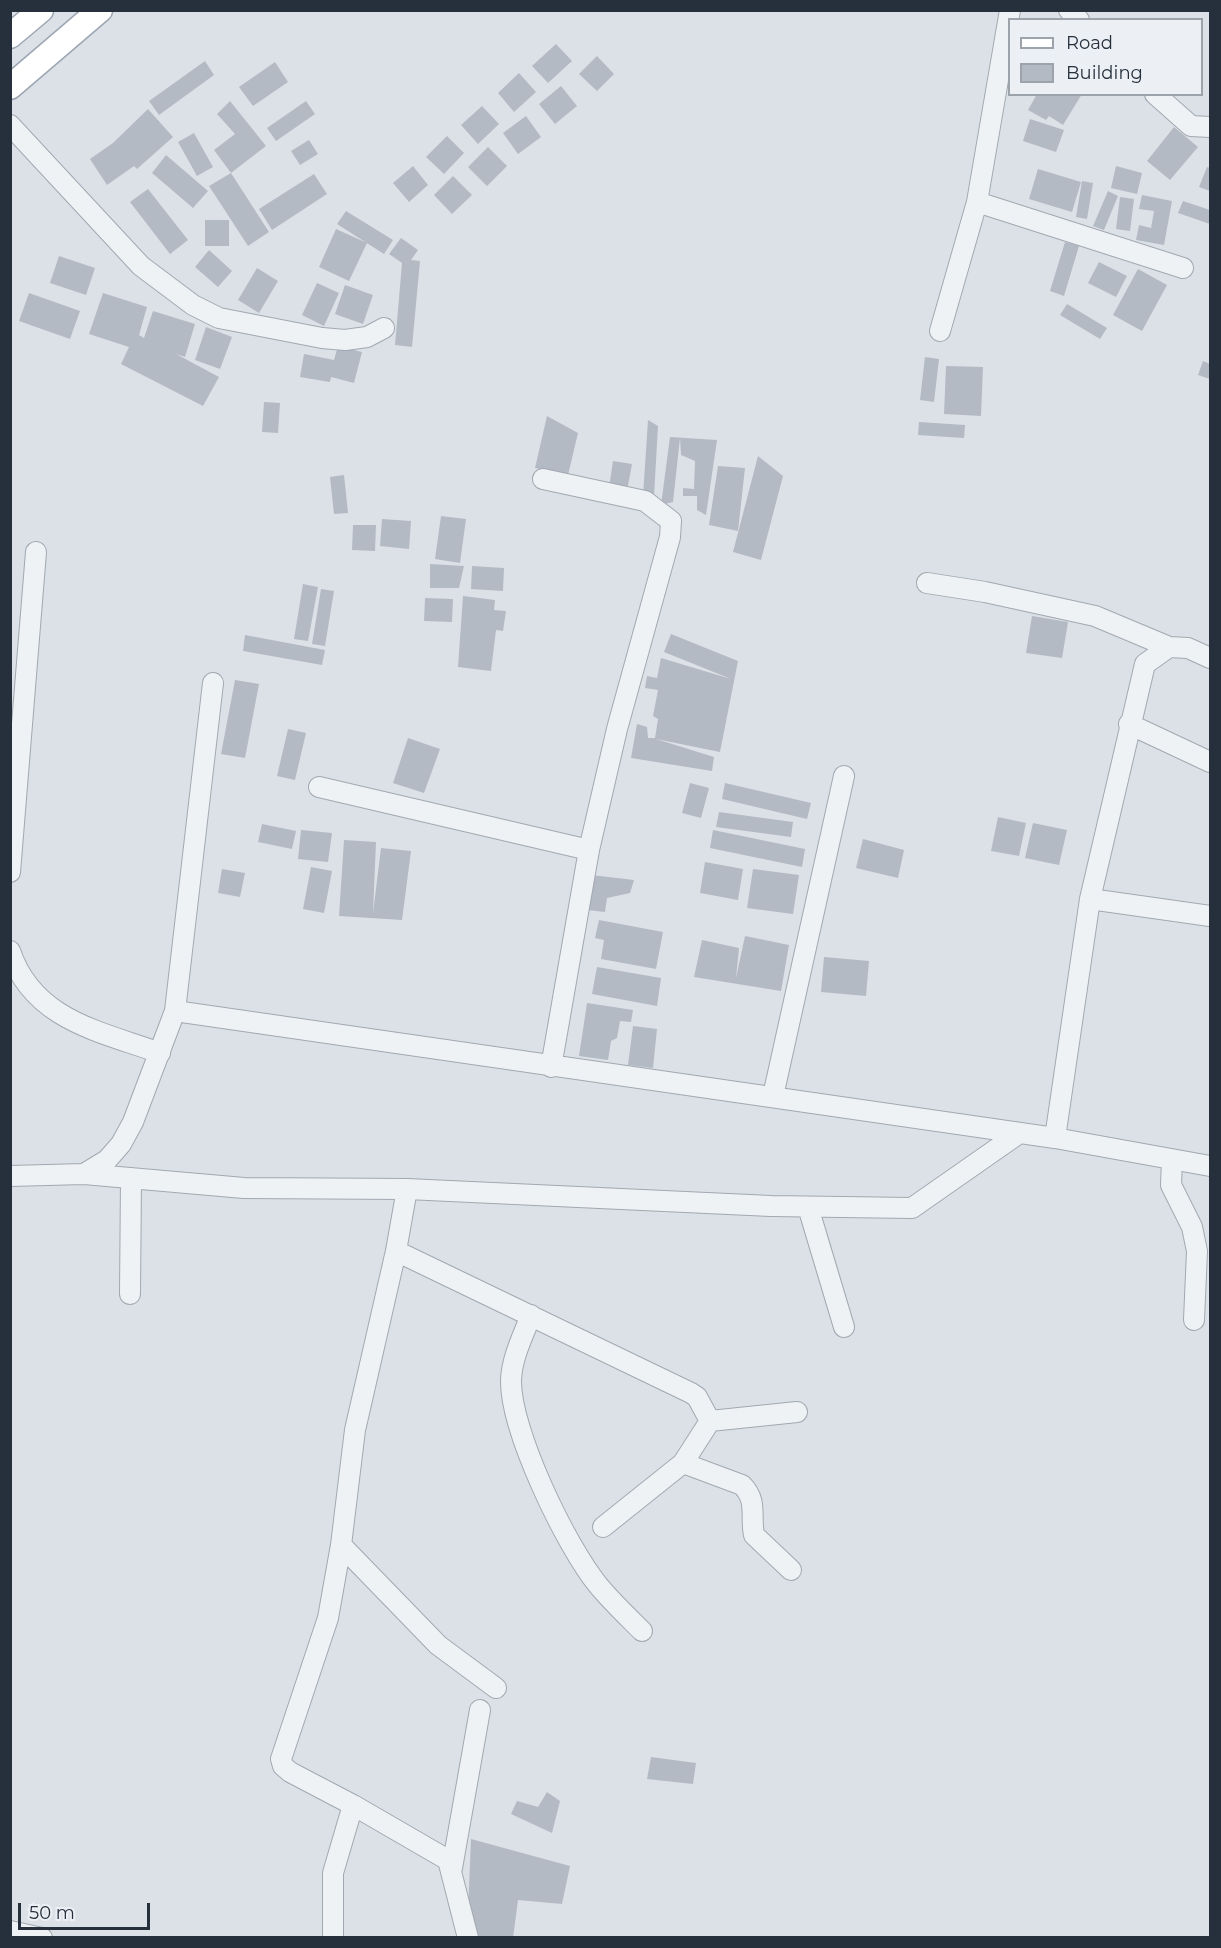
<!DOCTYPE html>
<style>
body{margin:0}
#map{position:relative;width:1221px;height:1948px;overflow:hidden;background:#dce1e7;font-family:Montserrat,sans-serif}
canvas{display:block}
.frame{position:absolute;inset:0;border:12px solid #26303d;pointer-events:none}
.legend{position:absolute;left:1008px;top:18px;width:195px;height:78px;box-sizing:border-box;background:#ecf0f5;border:2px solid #9da3ab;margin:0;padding:8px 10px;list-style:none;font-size:18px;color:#26303d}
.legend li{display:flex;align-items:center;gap:12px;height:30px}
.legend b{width:30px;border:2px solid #9da3ab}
.scale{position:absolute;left:18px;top:1903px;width:132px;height:27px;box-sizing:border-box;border:3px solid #26303d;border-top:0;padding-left:8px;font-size:18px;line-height:21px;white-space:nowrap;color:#26303d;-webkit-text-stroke:4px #ecf0f5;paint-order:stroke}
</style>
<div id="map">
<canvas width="1221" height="1948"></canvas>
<div class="frame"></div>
<ul class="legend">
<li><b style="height:8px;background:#fff"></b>Road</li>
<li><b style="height:16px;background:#b4bac4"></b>Building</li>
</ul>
<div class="scale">50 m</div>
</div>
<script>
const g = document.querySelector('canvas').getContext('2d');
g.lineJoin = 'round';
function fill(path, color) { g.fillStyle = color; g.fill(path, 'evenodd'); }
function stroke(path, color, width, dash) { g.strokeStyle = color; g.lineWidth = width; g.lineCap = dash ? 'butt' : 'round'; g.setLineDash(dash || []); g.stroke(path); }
fill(new Path2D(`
 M556,44L572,61L548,83L532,66Z
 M597,56L614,74L597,91L579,74Z
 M205,61L214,75L159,115L149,101Z
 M275,62L288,82L253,106L239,87Z
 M519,73L536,92L514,112L498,93Z
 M561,86L577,106L555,124L539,104Z
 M1037,94H1082L1063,125L1049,116L1046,120L1028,110Z
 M230,101L266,146L231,173L269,232L248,246L209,186L231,173L214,150L235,134L217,114Z
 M306,101L315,114L276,141L267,128Z
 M482,106L499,124L478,144L461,125Z
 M148,109L173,137L137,169L134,166L107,185L90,159L113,143Z
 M526,116L541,137L518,154L503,133Z
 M1030,119L1064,130L1056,152L1023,141Z
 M1174,127L1198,147L1170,180L1147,161Z
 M194,133L213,167L197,176L178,142Z
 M447,136L464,153L444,174L426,157Z
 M309,140L318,154L300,165L291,151Z
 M488,147L507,166L487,186L468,167Z
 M166,155L208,191L193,208L152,173Z
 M413,166L428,185L409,202L393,183Z
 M1116,166L1142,173L1137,194L1111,188Z
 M1207,167L1210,168V191L1199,187Z
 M1038,169L1081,182L1072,212L1029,199Z
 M314,174L327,194L272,230L259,209Z
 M453,176L472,195L452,214L434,195Z
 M1082,181L1093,183L1087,219L1076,217Z
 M148,189L188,240L170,254L130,202Z
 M1108,191L1118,196L1104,230L1093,226Z
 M1142,195L1172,201L1164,245L1136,240L1139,225L1151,228L1154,211L1139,209Z
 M1120,197L1134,199L1130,231L1116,229Z
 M1183,201L1210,210V224L1178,213Z
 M346,211L393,240L384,254L337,224Z
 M205,220H229V246H205Z
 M336,229L367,243L349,281L319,267Z
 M401,238L418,250L411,260L420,261L412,347L395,345L402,263L389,254Z
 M1065,242L1079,246L1064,296L1050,291Z
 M209,250L232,271L218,287L195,267Z
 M59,256L95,268L86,295L50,283Z
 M1099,262L1127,276L1116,297L1088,283Z
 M257,268L278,281L259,313L238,300Z
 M1138,269L1167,285L1142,331L1113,315Z
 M317,283L339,293L324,326L302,315Z
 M345,285L373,295L363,324L335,314Z
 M29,293L80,311L70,339L19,321Z
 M103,293L147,307L139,335L144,338L153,311L195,324L185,357L176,354L219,377L203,406L121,364L129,347L89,334Z
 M1067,304L1107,328L1100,339L1060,315Z
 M206,327L232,337L220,369L195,360Z
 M338,346L362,352L354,383L331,377L330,382L300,377L304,354L334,360Z
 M925,357L939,359L934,402L920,400Z
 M1203,361L1210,364V379L1198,375Z
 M946,366L983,367L981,416L944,414Z
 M264,402L280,403L278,433L262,432Z
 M547,416L578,433L568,475L535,468Z
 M648,420L658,426L654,496H643Z
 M919,422L965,425L964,438L918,435Z
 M670,437L717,440L706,515L697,510V496H683V488L694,489L695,461L681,455L680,438L673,502L661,505Z
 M758,456L783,476L761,560L733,552Z
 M613,461L632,464L627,491L609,488Z
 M718,466L745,468L738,531L709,525Z
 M344,475L348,513L334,514L330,477Z
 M441,516L466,519L460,563L435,559Z
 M382,519L411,521L409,549L380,546Z
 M353,525H376L375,551L352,550Z
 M430,564L464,566L459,588H430Z
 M472,566L504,568L503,591L471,589Z
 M303,584L318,587L308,641L294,639Z
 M321,589L334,591L325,646L312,644Z
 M463,596L495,600L494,610L506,611L503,631L496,630L491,671L458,667Z
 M425,598L453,599L452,622L424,621Z
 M1032,616L1068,622L1062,658L1026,653Z
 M671,634L738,661L720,752L656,739L714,757L712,771L631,758L637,724L647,727L648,738H655L658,719L653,716L658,690L645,688L647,676L657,678L661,658L731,679L664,652Z
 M245,635L325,650L322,665L243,651Z
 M235,680L259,684L245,758L221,754Z
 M288,729L306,733L295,780L277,776Z
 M408,738L440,749L424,793L393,783Z
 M690,783L709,788L701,818L682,813Z
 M725,783L811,803L807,819L722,799Z
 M719,812L793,822L791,837L716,827Z
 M998,817L1026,823L1019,856L991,851Z
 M1033,823L1067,830L1059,865L1025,858Z
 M262,824L296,831L292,849L258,842Z
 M301,830L332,833L328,862L298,859Z
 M713,830L805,849L802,867L710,848Z
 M863,839L904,850L898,878L856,868Z
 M344,840L376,842L373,913L381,848L411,851L402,920L339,916Z
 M705,862L743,869L738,900L700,893Z
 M311,867L332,871L324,913L303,909Z
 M222,869L245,873L240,897L218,893Z
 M753,869L799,875L793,914L747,908Z
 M591,875L634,880L630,893L607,898L605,912L587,910Z
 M599,920L663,932L656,969L601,959L604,940L595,938Z
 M745,936L789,945L781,991L694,977L702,940L739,948L736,978Z
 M824,957L869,961L866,996L821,992Z
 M597,967L661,978L657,1006L592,994Z
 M587,1003L633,1010L631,1022L620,1021L617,1038L611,1041L608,1060L579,1056Z
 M633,1026L657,1029L653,1068L628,1065Z
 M651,1757L696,1763L693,1784L647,1779Z
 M547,1792L560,1801L552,1833L511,1814L517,1801L538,1807Z
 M471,1839L570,1866L562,1904L518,1900L513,1938H472L468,1913Z`), '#b4bac4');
const minor = new Path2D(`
 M1069,10L1079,20
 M1155,94L1191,126L1210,127
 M10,125L141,266L193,305L219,318L322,338L345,340L367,337L384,328
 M977,202L1183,268
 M940,331L977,202L1010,10
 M543,479L645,501L671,521L670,537L617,729L589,850L551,1067
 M927,583L985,592L1095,616L1169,647
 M1129,724L1210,762
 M319,787L589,850
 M10,872L36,552
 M1090,899L1210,916
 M10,951C33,1020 99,1031 160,1053
 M175,1011L1055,1138L1210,1166
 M773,1096L844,776
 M1055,1138L1090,899L1145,664L1169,647L1188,648L1210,658
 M1172,1160L1171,1185L1192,1227L1197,1251L1194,1320
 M84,1174L244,1188L407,1189L771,1206L912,1208L1018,1134
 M10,1176L84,1174L107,1160L121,1144L133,1122L175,1011L213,683
 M407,1189L396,1251L355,1430L341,1545L328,1618L281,1759L283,1766L290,1772L353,1805L448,1860L468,1938
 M808,1207L844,1327
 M396,1251L691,1393L697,1397L710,1421
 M130,1294L131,1178
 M531,1315C523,1336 512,1357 511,1380C510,1430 566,1546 598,1585C611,1601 627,1616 642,1631
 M710,1421L797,1412
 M683,1463L742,1485C758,1501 750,1516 754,1535L791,1570
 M603,1527L683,1463L710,1421
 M341,1545L438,1645L496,1688
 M452,1868L480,1710
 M10,1931L42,1938
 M333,1938V1873L353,1805`);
const major = new Path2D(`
 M10,36L41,10
 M10,87L100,10`);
stroke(minor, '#a2a8b1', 22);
stroke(major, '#9ca6b3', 27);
stroke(minor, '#eff2f5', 20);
stroke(major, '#fff', 24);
</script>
